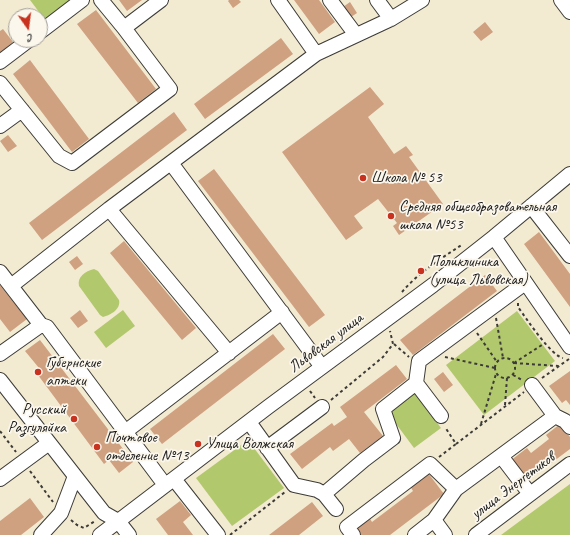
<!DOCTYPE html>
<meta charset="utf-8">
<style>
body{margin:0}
#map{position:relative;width:570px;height:535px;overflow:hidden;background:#f3ead2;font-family:Caveat,sans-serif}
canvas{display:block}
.north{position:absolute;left:8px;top:8px;width:40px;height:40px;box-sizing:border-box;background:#fbf7ec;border:1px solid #a29f99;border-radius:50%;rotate:166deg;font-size:11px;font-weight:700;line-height:16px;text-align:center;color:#1c1c1c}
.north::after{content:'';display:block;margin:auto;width:14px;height:18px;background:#c8321e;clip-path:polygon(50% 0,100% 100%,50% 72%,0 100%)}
</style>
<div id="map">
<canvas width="570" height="535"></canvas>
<div class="north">С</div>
</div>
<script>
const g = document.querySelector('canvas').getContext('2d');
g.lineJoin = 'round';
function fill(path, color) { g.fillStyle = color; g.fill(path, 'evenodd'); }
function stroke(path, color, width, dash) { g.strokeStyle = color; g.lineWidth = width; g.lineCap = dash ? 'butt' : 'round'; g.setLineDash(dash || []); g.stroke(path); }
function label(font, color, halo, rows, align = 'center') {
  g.font = font + ' Caveat,sans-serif'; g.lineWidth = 3.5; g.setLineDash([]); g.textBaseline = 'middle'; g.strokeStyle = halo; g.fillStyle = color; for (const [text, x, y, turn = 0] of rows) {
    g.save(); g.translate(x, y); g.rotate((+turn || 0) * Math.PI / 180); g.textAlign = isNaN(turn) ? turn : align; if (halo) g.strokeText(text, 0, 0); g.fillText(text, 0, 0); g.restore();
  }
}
fill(new Path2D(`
 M30,0H71L45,20Z
 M94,269L98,271L119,300C121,309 111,315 103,317L100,315L79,286C77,277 85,271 94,269Z
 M123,310L135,326L106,348L94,332Z
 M517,311L555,361L484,415L446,365Z
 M415,393L441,428L414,448L388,413Z
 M248,440L284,488L232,526L196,478Z
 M570,484V535H501Z`), '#b2c86d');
fill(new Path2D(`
 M119,0H142L127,11Z
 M229,0H239L241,2L233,8L228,1Z
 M294,0H319L335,22L319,34Z
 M350,2L357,13L351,17L343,7Z
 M96,10L156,89L138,103L77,24Z
 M485,22L493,32L481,41L473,32Z
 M3,29L13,42L0,53V31Z
 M281,38L293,54L205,119L194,104Z
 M30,60L89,139L72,152L13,74Z
 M370,87L384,104L368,117L394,154L406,146L413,155L409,157L443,204L399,235L393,226L397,223L378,199L354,216L363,228L346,240L282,152Z
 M174,112L187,130L42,240L29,223Z
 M8,135L17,146L8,152L0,141Z
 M214,169L325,315L309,327L198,181Z
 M539,232L570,274V307L524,244Z
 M124,241L196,328L182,340L110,253Z
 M77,256L83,264L75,270L69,262Z
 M485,275L497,291L413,355L400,340Z
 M0,285L27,319L10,332L0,319Z
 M80,310L88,321L78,328L70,318Z
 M273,334L285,349L162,444L150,429Z
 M40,340L133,462L119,473L109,460L104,464L35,371L39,368L25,351Z
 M396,365L407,379L364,412L383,436L360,453L349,439L333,451L330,447L302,469L290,454L332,423L334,426L347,417L340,407Z
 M570,371V405L566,400L562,403L549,386Z
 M443,372L453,385L444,392L434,379Z
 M560,424L570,437V449L526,482L510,461L527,448L531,453L549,439L546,435Z
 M428,473L444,494L390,535H359L354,529L369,517L372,522L413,491L410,486Z
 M30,498L44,517L21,535H0V521Z
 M180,501L191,515L183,522L193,535H168L156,519Z
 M312,502L323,516L299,535H269Z`), '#cfa180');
const minor = new Path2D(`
 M278,0L316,54
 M330,0L356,35
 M377,0L391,19
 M561,0L570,12
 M124,28L161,0
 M40,32L82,0
 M0,62L29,40
 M0,83L59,156L72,163L170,89L124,28L101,0
 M0,126L22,110
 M171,163L322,367
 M531,206L570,256
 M109,209L229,353
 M494,237L570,347
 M0,272L41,325L47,327L165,485
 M11,286L109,209L316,54L391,19L422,0
 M0,354L41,325
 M0,380L104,513L118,521L129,535
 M416,383L441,416
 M555,416L565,421L570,427
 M249,422L294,485L317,490L324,494L364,460L393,438L383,409L416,383L419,361L525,283
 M125,432L282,312
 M267,448L322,407
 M501,456L530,494
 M0,479L49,443
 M174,479L218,535
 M324,494L336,509
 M41,535L61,513L75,476
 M100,535L268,407L433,285L494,237L570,174
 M353,535L347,527L430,464L456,489
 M415,535L434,520
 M445,535L434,520L456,489L555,416L532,385
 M476,535L570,464`);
stroke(minor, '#3c3b37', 16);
stroke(new Path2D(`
 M402,292C419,272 442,258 463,244
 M518,303V307C526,318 551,356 563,358
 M496,318L503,358
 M477,333L497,362
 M394,344L409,357
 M445,357L495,368
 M495 368a10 10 0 1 1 20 0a10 10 0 1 1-20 0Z
 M514,363L558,366
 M514,363L545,343
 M513,375L522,380
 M542,378L569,359
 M310,391L315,398
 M331,400L383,357L393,344L390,331
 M505,405L507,378
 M481,424L496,374
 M0,431L16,452
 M456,444L524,392
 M439,457L456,444L445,427
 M30,471L53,502
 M71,520L77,525L84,528L95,521
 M230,535L285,492`), '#3c3b37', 2, [3, 3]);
stroke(minor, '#fff', 14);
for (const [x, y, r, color] of [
 [363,178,4,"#c8321e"],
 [391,216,4,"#c8321e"],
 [421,271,4,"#c8321e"],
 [38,372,4,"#c8321e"],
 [74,419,4,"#c8321e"],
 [198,444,4,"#c8321e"],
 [97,447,4,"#c8321e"]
]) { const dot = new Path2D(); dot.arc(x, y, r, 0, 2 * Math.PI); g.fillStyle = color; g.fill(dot); stroke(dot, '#fbf7ec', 1.5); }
label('16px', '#1c1c1c', '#fbf7ec', [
 ["Школа № 53",371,178],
 ["Средняя общеобразовательная",399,207],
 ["школа №53",399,225],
 ["Поликлиника",429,262],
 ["(улица Львовская)",429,280],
 ["Губернские",46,363],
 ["аптеки",46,381],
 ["Русский",66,410,"right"],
 ["Разгуляйка",66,428,"right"],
 ["Почтовое",105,438],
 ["отделение №13",105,456],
 ["Улица Волжская",206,444]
], 'left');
label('16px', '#1c1c1c', '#fbf7ec', [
 ["Львовская улица",326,343,-37],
 ["улица Энергетиков",513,486,-37]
]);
</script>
